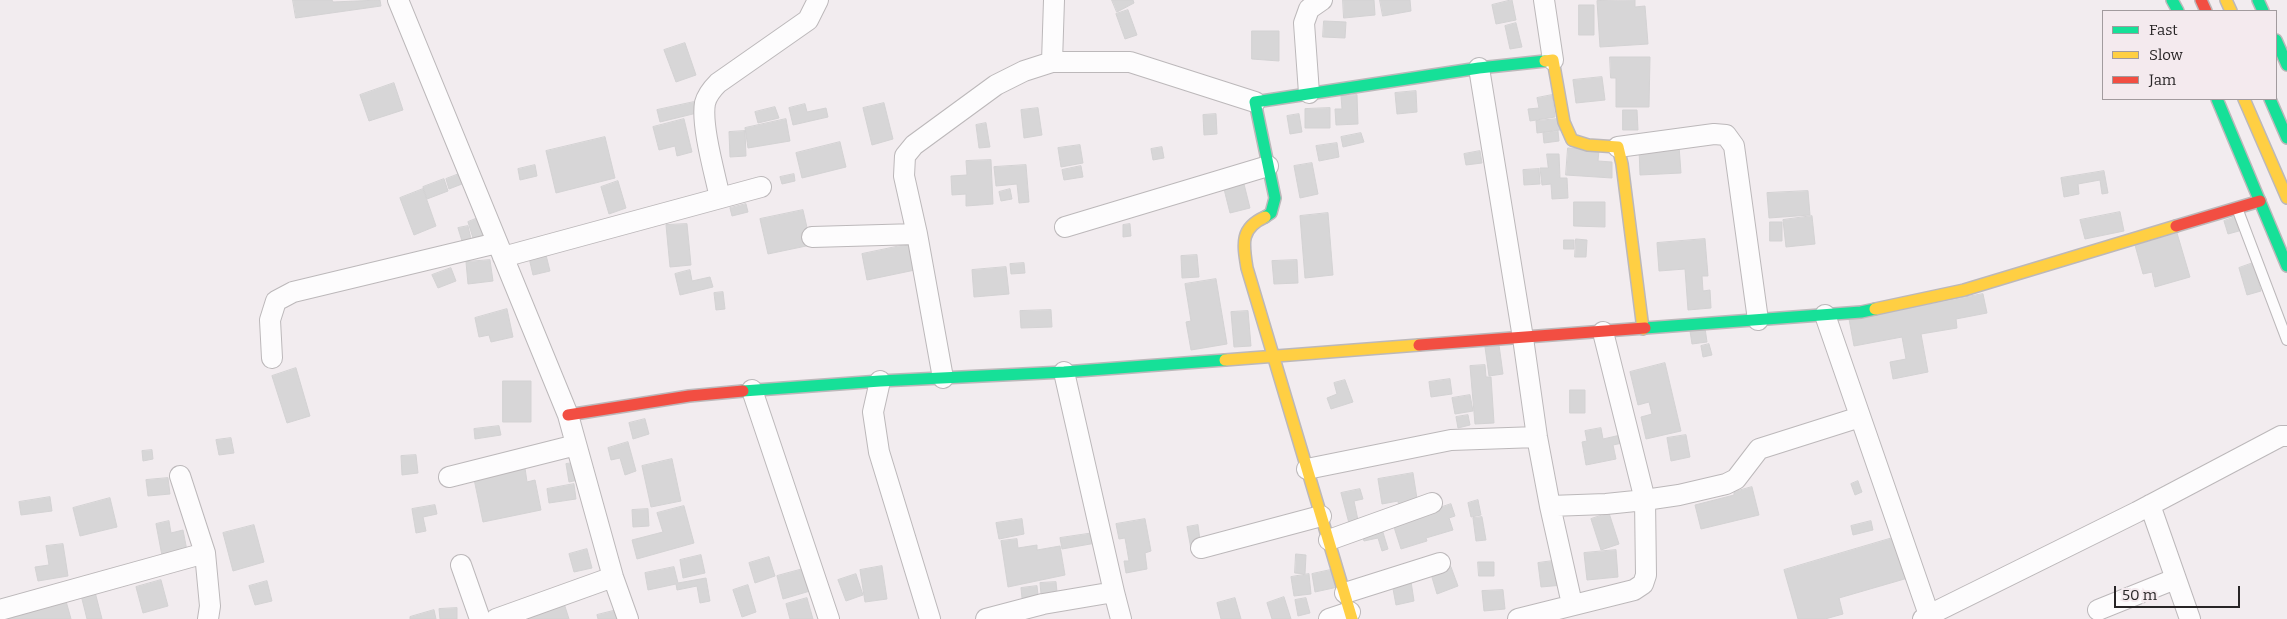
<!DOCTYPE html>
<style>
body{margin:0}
#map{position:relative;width:2287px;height:619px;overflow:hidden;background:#f2ecef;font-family:Bitter,serif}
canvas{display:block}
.legend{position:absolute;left:2102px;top:10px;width:175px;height:90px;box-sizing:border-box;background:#f4eaee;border:1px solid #a29b9e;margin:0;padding:6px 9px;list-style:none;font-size:15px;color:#282526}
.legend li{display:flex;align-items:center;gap:10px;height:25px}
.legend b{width:25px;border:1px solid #a29b9e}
.scale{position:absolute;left:2114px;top:586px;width:126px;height:22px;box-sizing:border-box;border:2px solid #282526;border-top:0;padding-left:6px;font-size:15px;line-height:18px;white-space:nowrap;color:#282526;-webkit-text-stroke:4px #f4eaee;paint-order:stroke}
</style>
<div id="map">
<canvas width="2287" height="619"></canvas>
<ul class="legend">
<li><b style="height:6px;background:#16e098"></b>Fast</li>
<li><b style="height:6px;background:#ffcf43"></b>Slow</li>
<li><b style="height:6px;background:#f24e42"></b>Jam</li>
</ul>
<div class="scale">50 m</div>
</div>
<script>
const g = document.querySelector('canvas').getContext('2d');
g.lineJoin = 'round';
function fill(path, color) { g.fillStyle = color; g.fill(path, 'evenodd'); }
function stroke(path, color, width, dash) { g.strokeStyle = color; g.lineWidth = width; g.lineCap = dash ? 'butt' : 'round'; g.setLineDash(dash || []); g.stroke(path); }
const building = new Path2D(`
 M293,0H332L333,2L380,0L381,6L296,18Z
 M1112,0H1133L1134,3L1117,12Z
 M1343,0H1374L1375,15L1344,18Z
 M1380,0H1410L1411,11L1383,16Z
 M1512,0L1516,20L1496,24L1492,5Z
 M1635,0V7L1645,6L1648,44L1600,47L1597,1Z
 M1579,5H1594V35H1579Z
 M1128,10L1137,35L1125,39L1116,14Z
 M1324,21L1346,22L1345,38L1323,37Z
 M1516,23L1522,47L1510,49L1505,26Z
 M1252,31H1279V61L1252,59Z
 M685,43L696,75L676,82L664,50Z
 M1610,57H1650L1649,107H1616V78H1611Z
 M1602,77L1605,100L1576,103L1573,80Z
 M394,83L403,110L369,121L360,95Z
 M1416,91L1417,112L1397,114L1395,93Z
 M1357,95L1358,124L1336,125L1335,109H1342L1341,96Z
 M1552,95L1555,117L1530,121L1528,109L1539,108L1537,98Z
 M694,102L697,113L660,122L657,110Z
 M884,103L893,139L872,145L863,108Z
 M805,104L807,112L826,108L828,117L793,125L789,108Z
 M775,107L779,118L758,123L755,112Z
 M1038,108L1042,135L1024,138L1021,110Z
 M1330,108V128H1305V109Z
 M1623,110H1637L1638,130H1623Z
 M1216,114L1217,134L1204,135L1203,115Z
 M1299,114L1302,132L1290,134L1287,116Z
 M684,119L692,152L677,156L675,146L659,150L653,127Z
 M786,119L790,141L748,148L745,128Z
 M1558,119L1560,130L1537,133L1536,121Z
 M986,123L990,147L979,148L976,125Z
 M745,131L746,156L730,157L729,132Z
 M1558,131L1559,141L1544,143L1543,133Z
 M1361,133L1364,142L1343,147L1341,137Z
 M605,137L615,178L556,193L546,151Z
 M840,142L846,167L802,178L796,153Z
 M1337,143L1339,157L1319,161L1316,146Z
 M1080,145L1083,163L1061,167L1058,148Z
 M1679,146L1681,173L1640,175L1639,148Z
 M1162,147L1164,158L1153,160L1151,149Z
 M1568,148L1599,150L1598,161L1612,162V178L1566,175Z
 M1480,151L1482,163L1466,165L1464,154Z
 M1547,154H1559L1560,178H1567L1568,198L1552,199L1551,184L1542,185L1540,168H1548Z
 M991,160L993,204L966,206V194L952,195L951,176L967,175L966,161Z
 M1312,163L1318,194L1300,198L1294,166Z
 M535,165L537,176L520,180L518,169Z
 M1026,165L1029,202L1019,203L1017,184L996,186L994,167Z
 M1081,166L1083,177L1064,180L1062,170Z
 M1539,169L1540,184L1524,185L1523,170Z
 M2104,171L2108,193L2102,194L2100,180L2078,184L2079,194L2064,197L2061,178Z
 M459,174L462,184L449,189L446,179Z
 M794,174L795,181L782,184L780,177Z
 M444,179L448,191L427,199L423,187Z
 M1243,180L1250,208L1230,213L1223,185Z
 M618,181L626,208L609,214L601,187Z
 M423,189L436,226L414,235L400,198Z
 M1010,189L1012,199L1001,201L999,192Z
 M1808,191L1810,215L1769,218L1767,193Z
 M1574,202H1605V227L1574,226Z
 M746,204L748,212L732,216L730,208Z
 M803,210L811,245L768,254L760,219Z
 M2120,212L2124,231L2085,239L2080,220Z
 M1328,213L1333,275L1305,278L1300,216Z
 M1812,216L1815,244L1786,247L1783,220Z
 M2235,217L2239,231L2228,234L2224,221Z
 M478,218L483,235L473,238L468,222Z
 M1770,222H1782V241H1770Z
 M687,224L691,265L670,267L666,225Z
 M1130,224L1131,236L1123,237V225Z
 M468,226L471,239L462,241L458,228Z
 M2177,233L2190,277L2155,287L2152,272L2143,274L2135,245Z
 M1576,239L1587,240L1586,257H1575Z
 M1705,239L1708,276H1702L1703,291L1710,290L1711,308L1688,310L1685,269L1659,271L1657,243Z
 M1564,240H1574V249H1564Z
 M910,244L915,270L867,280L862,254Z
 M546,255L550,271L533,275L529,258Z
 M1197,255L1199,277L1182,278L1181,256Z
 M490,260L493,281L468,284L466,262Z
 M1297,260L1298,283L1274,284L1272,261Z
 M1024,263L1025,273L1011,274L1010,264Z
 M2253,263L2261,291L2247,295L2239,268Z
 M1006,267L1009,294L974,297L972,270Z
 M451,268L456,281L438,288L432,275Z
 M690,270L692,281L710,277L713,287L680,295L675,274Z
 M1216,279L1227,344L1191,350L1186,322L1191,321L1185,284Z
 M723,292L725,309L716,310L714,293Z
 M1983,294L1987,313L1956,319L1957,328L1921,334L1928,372L1893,379L1890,362L1906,359L1902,337L1854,346L1849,319Z
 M507,309L513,337L491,342L489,335L479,337L475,318Z
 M1051,310L1052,327L1021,328L1020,311Z
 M1248,311L1251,346L1234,347L1231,312Z
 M1705,328L1707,342L1692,344L1690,331Z
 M1709,344L1712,355L1703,357L1701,346Z
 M1499,345L1503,374L1489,376L1485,347Z
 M1665,363L1681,431L1646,439L1641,417L1652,414L1649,402L1638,405L1630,372Z
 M1485,365L1486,377H1491L1494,423L1475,424L1470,366Z
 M296,368L310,416L287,423L272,376Z
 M1450,379L1452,394L1431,397L1429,382Z
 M1345,380L1353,402L1331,409L1327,398L1337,394L1334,383Z
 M503,381H531V422H503Z
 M1570,390H1585V413H1570Z
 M1470,395L1473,411L1455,414L1452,398Z
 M1468,415L1470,425L1458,428L1456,417Z
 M645,419L649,434L633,439L629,423Z
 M499,426L501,435L475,439L474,429Z
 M1601,428L1603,439L1625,434L1627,442L1613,445L1616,459L1586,465L1582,442L1587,441L1585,431Z
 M1686,435L1690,457L1671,461L1667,438Z
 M231,438L234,453L219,455L216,440Z
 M628,442L636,471L625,475L620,458L611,460L608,448Z
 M152,450L153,459L143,461L142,451Z
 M416,455L418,473L402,475L401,456Z
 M672,459L681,501L651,507L642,466Z
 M580,462L583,479L569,482L566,464Z
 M525,468L527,482L535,480L541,510L483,522L474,479Z
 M1413,473L1418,505L1399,508L1398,501L1382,504L1378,479Z
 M168,478L170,494L148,496L146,480Z
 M1858,481L1862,492L1855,495L1851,484Z
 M574,484L576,499L549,503L547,489Z
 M1752,487L1759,515L1701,529L1695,505L1734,495V492Z
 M1360,489L1363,499L1354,501L1359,525L1350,527L1341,493Z
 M50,497L52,511L21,515L19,502Z
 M110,498L117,527L80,536L73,508Z
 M1478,500L1481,515L1471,517L1468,503Z
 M1451,504L1455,516L1449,518L1453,530L1426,538L1427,541L1401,549L1393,524Z
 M435,505L437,514L423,517L426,531L416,533L412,509Z
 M684,506L694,543L637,559L632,540L663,532L657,513Z
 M648,509L649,526L633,527L632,510Z
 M1609,513L1619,544L1601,550L1591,519Z
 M1482,517L1486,540L1476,541L1473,518Z
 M1022,519L1024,534L999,539L996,523Z
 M1145,519L1151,551L1145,553L1147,569L1126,573L1124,561H1129L1125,538L1119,539L1116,524Z
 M169,521L171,533L183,530L188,556L163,561L156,524Z
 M1871,521L1873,530L1853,535L1851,526Z
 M254,525L264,562L233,571L223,533Z
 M1198,525L1201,548L1191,549L1187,527Z
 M1382,529L1388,549L1382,551L1378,538L1364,541L1362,535Z
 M1094,533L1096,543L1062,549L1060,538Z
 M1896,537L1908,578L1839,598L1843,614L1825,619H1798L1784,570Z
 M1017,539L1018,548L1037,545V550L1060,546L1065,575L1008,587L1001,541Z
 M63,544L68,576L38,581L35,567L49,565L46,546Z
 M587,549L592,568L574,572L569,554Z
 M1616,550L1618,577L1587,580L1584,553Z
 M1296,554L1306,555L1305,574L1295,573Z
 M701,555L705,573L683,578L680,560Z
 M769,557L775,576L755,583L749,563Z
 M1560,560L1563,585L1541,587L1538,563Z
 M1478,562H1494V576H1479Z
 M882,566L887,599L865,602L860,570Z
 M674,567L678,583L706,578L710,601L700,603L697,586L677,590L676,584L648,590L645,573Z
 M1451,567L1458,586L1437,594L1431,574Z
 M803,569L810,591L783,599L777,576Z
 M1335,569L1338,587L1315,592L1312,574Z
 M856,574L863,595L846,601L838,580Z
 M1309,574L1311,594L1294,596L1291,577Z
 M1410,575L1414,601L1396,605L1391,578Z
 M161,580L168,606L143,613L136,587Z
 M267,581L272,601L255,605L249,586Z
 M1056,582L1057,592L1041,594L1040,583Z
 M748,585L756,612L742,617L733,590Z
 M1037,586L1038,595L1022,598L1021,588Z
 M1503,590L1505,609L1484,611L1482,591Z
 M95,592L102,619H87L81,595Z
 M562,597L569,619H503Z
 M1284,597L1291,619H1272L1267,603Z
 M807,598L813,619H790L786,604Z
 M1235,598L1241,619H1221L1217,603Z
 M1306,598L1310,613L1298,616L1295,600Z
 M66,601L71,619H0Z
 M457,608V619H440L439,609Z
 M434,610L436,619H410V617Z
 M617,610L620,619H598L597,615Z`);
fill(building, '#d7d6d7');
stroke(building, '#d3d2d3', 1);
const lane = new Path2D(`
 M2237,208L2287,340`);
const street = new Path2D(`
 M398,0L568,415L613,577L628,619
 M1544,0L1553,60
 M1052,62L1054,0
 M1479,68L1523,338L1537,437L1550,506L1572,604
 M1309,93L1304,23L1309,9L1322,0
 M1618,147L1714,134L1726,135L1734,146L1758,320
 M720,198C715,174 701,126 705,103C707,95 712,89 718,83L808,20L818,0
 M1065,227L1268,166
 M812,237L917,234
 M503,257L761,187
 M1825,315L1929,615L1923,619
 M272,358L270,320L276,301L293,292L497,243
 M1064,372L1114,592
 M943,378L917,234L904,176L905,156L914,145L996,85L1024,71L1052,62H1130L1255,102
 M880,381L873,412L879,452L930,619
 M752,390L829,619
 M1307,469L1451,440L1537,437
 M449,477L576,445
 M2150,505L2190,619
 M1550,506L1606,504L1645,500L1679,495L1726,484L1736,479L1759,449L1860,417
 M1329,540L1432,503
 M1201,548L1321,516
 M205,553L210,606L208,619
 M461,565L480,619
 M1345,593L1440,563
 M0,610L205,553L180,476
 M2098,610L2175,579
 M496,619L613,577
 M986,619L1043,604L1114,592L1121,619
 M1329,619L1350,612
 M1518,619L1634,590L1643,584L1646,575L1645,500L1603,332
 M1930,619L1929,615L2137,512L2281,436H2287`);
const fast = new Path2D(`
 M2172,0L2178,11
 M2258,0L2263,11
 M2276,40L2287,65
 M2217,99L2287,266
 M2270,99L2287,138
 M1265,217L1271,213L1275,198L1255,102L1479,68L1545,61
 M1645,328L1861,312L1875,309
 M743,391L880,381L1064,372L1225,360`);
const slow = new Path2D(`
 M2226,0L2231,11
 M1545,61L1553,60L1564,122L1572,140L1588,145L1618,147L1622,164L1643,329
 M2244,99L2287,198
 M1265,217C1240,228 1243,244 1247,268L1352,619
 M1875,309L1964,290L2176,226
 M1225,360L1419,345`);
const jam = new Path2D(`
 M2201,0L2206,11
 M2176,226L2260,201
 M1419,345L1645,328
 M568,415L689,396L743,391`);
stroke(lane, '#bcb8ba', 12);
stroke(street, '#bcb8ba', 22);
stroke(fast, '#bcb8ba', 14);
stroke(slow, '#bcb8ba', 14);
stroke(jam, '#bcb8ba', 14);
stroke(lane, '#fdfcfd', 10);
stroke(street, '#fdfcfd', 20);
stroke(fast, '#16e098', 11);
stroke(slow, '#ffcf43', 11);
stroke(jam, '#f24e42', 11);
</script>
